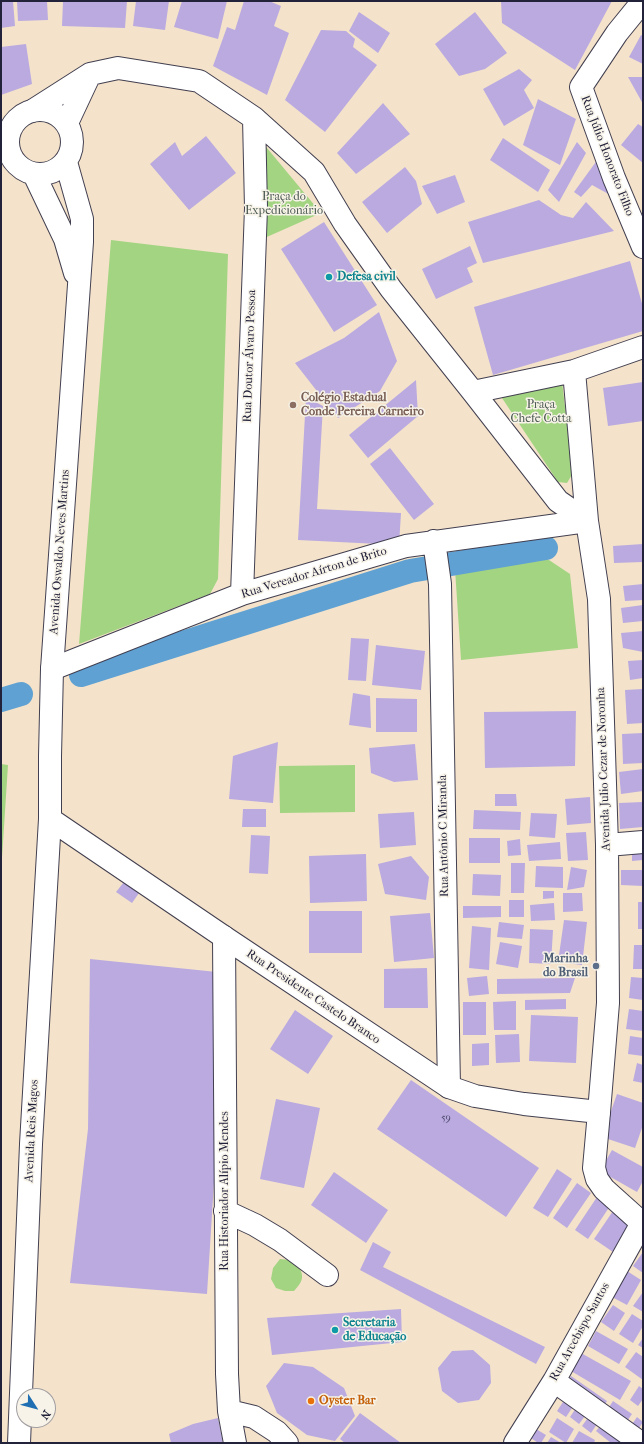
<!DOCTYPE html>
<meta charset="utf-8">
<style>
body{margin:0}
#map{position:relative;width:644px;height:1444px;overflow:hidden;background:#f4e3ca;font-family:"IM FELL French Canon",serif}
canvas{display:block}
.frame{position:absolute;inset:0;border:2px solid #22223b;pointer-events:none}
.north{position:absolute;left:16px;top:1388px;width:40px;height:40px;box-sizing:border-box;background:#f7f3e8;border:1px solid #a29fa3;border-radius:50%;rotate:126deg;font-size:11px;font-weight:700;line-height:16px;text-align:center;color:#22223b}
.north::after{content:'';display:block;margin:auto;width:14px;height:18px;background:#1f6fb2;clip-path:polygon(50% 0,100% 100%,50% 72%,0 100%)}
</style>
<div id="map">
<canvas width="644" height="1444"></canvas>
<div class="frame"></div>
<div class="north">N</div>
</div>
<script>
const g = document.querySelector('canvas').getContext('2d');
g.lineJoin = 'round';
function fill(path, color) { g.fillStyle = color; g.fill(path, 'evenodd'); }
function stroke(path, color, width, dash) { g.strokeStyle = color; g.lineWidth = width; g.lineCap = dash ? 'butt' : 'round'; g.setLineDash(dash || []); g.stroke(path); }
function label(font, color, halo, rows, align = 'center') {
  g.font = font + ' "IM FELL French Canon",serif'; g.lineWidth = 3; g.setLineDash([]); g.textBaseline = 'middle'; g.strokeStyle = halo; g.fillStyle = color; for (const [text, x, y, turn = 0] of rows) {
    g.save(); g.translate(x, y); g.rotate((+turn || 0) * Math.PI / 180); g.textAlign = isNaN(turn) ? turn : align; if (halo) g.strokeText(text, 0, 0); g.fillText(text, 0, 0); g.restore();
  }
}
fill(new Path2D(`
 M262,142L321,213L260,240Z
 M111,240L228,254L218,579L210,594L79,644Z
 M562,382L573,473L567,483L558,482L500,395Z
 M546,558L570,574L578,648L461,660L455,569Z
 M1,764L8,765L1,873Z
 M355,765V812L280,813L279,766Z
 M280,1259L289,1260L298,1264C304,1277 304,1280 294,1291H285L276,1288L271,1279L273,1268Z`), '#a3d482');
stroke(new Path2D(`
 M81,675L410,571L546,548
 M1,700L21,694`), '#5fa1d3', 24);
fill(new Path2D(`
 M1,1H13L15,26L1,28Z
 M17,1H47L48,20L18,21Z
 M63,1H127L125,28L62,26Z
 M136,1H169L165,30L133,26Z
 M182,1H227L218,39L174,27Z
 M244,1H269L281,6L274,26L289,33L267,95L213,66L227,27L235,30Z
 M501,1H612L575,70L502,23Z
 M359,12L390,33L378,53L349,31Z
 M475,12L507,53L485,69L459,76L435,44Z
 M321,30L346,31L355,39L353,47L377,65L325,132L285,100Z
 M641,35L643,36V64L629,57Z
 M26,44L32,84L1,95V47Z
 M519,69L532,80L524,90L534,108L504,126L483,89Z
 M628,77H643V104Z
 M538,99L576,119L560,165L523,145Z
 M383,103L410,134L356,174L337,153Z
 M638,124L643,127V163L621,145Z
 M206,136L236,173L189,210L150,164L175,142L182,156Z
 M503,138L550,170L538,192L490,160Z
 M577,142L586,153L559,202L548,190Z
 M598,159L614,197L592,185L581,197L574,192Z
 M405,167L416,181L422,204L387,233L362,202Z
 M455,175L465,202L437,214L422,186Z
 M539,200L561,215L573,218L586,202L614,231L483,263L468,222Z
 M324,222L377,305L334,332L281,249Z
 M470,246L477,263L467,268L473,282L436,299L422,269Z
 M630,261L643,307V331L493,375L474,307Z
 M379,312L397,361L380,391L338,418L295,363L344,338Z
 M416,380L418,416L368,458L349,435Z
 M643,382V421L608,426L603,388Z
 M306,397L323,406L317,509L401,513L399,545L298,540Z
 M390,448L434,504L414,520L370,464Z
 M643,544V562L614,563L613,546Z
 M643,584V600L625,601L623,586Z
 M643,605V621L623,623L621,608Z
 M643,631V652L623,648L621,633Z
 M351,638L369,639L366,681L348,680Z
 M376,645L425,651L421,690L372,685Z
 M643,660V678L630,680L628,661Z
 M643,689V723L627,724L625,690Z
 M353,693L370,696L371,728L349,725Z
 M376,698L417,699V732H376Z
 M576,711L575,766L485,768L484,712Z
 M643,733V763L623,764L622,734Z
 M278,742L273,803L229,799L233,756Z
 M415,744L418,780L394,782L371,773L369,748Z
 M643,769V791L621,794L619,772Z
 M495,794H516L517,806H495Z
 M590,797L591,823L567,825L565,799Z
 M643,802V827L620,829L619,803Z
 M243,809H266V827H242Z
 M474,810L521,812L520,830L473,829Z
 M414,812L416,845L380,848L378,814Z
 M531,813L557,814L555,838L529,836Z
 M586,832L588,860L568,861L566,833Z
 M251,835L270,836L268,874L249,873Z
 M469,838H500V863H469Z
 M520,839L521,855L508,856L507,841Z
 M560,842L561,859L529,861L527,845Z
 M643,850V860L632,861V851Z
 M366,854L367,901L310,903L309,856Z
 M411,856L429,877L426,900L385,894L378,864Z
 M511,863H525L524,893H511Z
 M536,866L563,867V888L535,887Z
 M571,867L587,870L584,887L567,890Z
 M621,870H643V886L621,885Z
 M473,874L501,875L500,896L472,895Z
 M124,882L139,893L132,903L116,892Z
 M543,891H554V898L543,899Z
 M563,893H582L583,911L563,912Z
 M509,900H524V917H509Z
 M638,902H643V929H638Z
 M554,903L555,920L531,921L530,905Z
 M463,906H501V917L463,918Z
 M309,911H362V953H309Z
 M430,913L434,958L394,962L390,916Z
 M564,920L587,922L582,965L558,962Z
 M499,922L524,925L522,939L497,937Z
 M472,926L491,928L489,970L469,968Z
 M530,929L553,930L551,964L529,963Z
 M500,942L522,946L518,968L496,964Z
 M634,945H643V969H633Z
 M90,959L217,972L215,1166L207,1294L70,1283L88,1129Z
 M427,968L428,1008H384V969Z
 M487,976L489,994L469,996L467,978Z
 M631,977L643,978V1000L629,998Z
 M575,978L570,993L497,994V979Z
 M566,999V1009L525,1010V1000Z
 M516,1001V1030H494L493,1002Z
 M463,1002H486V1035H463Z
 M629,1009L643,1011V1031L626,1029Z
 M295,1010L333,1036L308,1074L270,1049Z
 M531,1015L578,1017L576,1063L529,1061Z
 M519,1034L520,1062L496,1063L495,1035Z
 M630,1036L643,1038V1056L628,1054Z
 M489,1043V1065L472,1066V1044Z
 M637,1063L643,1065V1083L633,1081Z
 M411,1080L539,1168L506,1217L377,1129Z
 M617,1094L643,1103V1125L635,1148L602,1137Z
 M276,1099L320,1108L304,1188L260,1179Z
 M612,1150L643,1167V1181L637,1192L600,1171Z
 M557,1169L572,1179L548,1217L533,1208Z
 M334,1172L388,1210L366,1243L311,1205Z
 M577,1183L591,1193L567,1228L553,1218Z
 M597,1197L610,1206L588,1239L575,1230Z
 M613,1211L632,1224L613,1252L594,1239Z
 M373,1242L391,1252L383,1267L545,1347L536,1364L360,1270Z
 M643,1252V1273L633,1266Z
 M627,1271L641,1280L627,1305L612,1297Z
 M643,1292V1312L633,1306Z
 M613,1305L625,1313L614,1331L601,1322Z
 M401,1309L402,1342L272,1355L267,1318Z
 M632,1314L643,1321V1326L633,1343L619,1334Z
 M596,1331L628,1349L619,1364L588,1346Z
 M643,1338V1348L638,1345Z
 M473,1350L490,1365L491,1383L479,1400L458,1403L442,1391L438,1368L452,1351Z
 M636,1352L643,1357V1380L625,1367Z
 M581,1353L631,1381L620,1400L571,1371Z
 M284,1363L313,1367L344,1388L355,1416L335,1441L307,1435L277,1413L266,1386Z
 M571,1376L607,1401L602,1409L566,1384Z
 M639,1386L643,1389V1399L638,1406L630,1400Z
 M567,1396L576,1402L566,1417L557,1411Z
 M613,1401L632,1414L623,1427L604,1415Z
 M578,1405L588,1412L579,1424L570,1417Z
 M360,1413L401,1443H345L340,1439Z
 M590,1415L599,1421L591,1433L582,1426Z
 M637,1417L643,1422L635,1434L628,1430Z
 M218,1418L223,1443H171L169,1434L193,1424Z
 M557,1418L574,1429L566,1443L549,1432Z
 M603,1423L623,1443H611L596,1431Z
 M536,1429L546,1435L541,1443H538L531,1438Z
 M579,1431L595,1440L594,1443H572Z
 M551,1437L561,1443H547Z`), '#baaae0');
const street = new Path2D(`
 M643,1L617,33L581,87L614,178L643,247
 M32,111L90,74L118,68L199,81L254,118L314,172L345,224L391,289L473,392L558,501L587,521
 M67,123L90,74
 M574,371L587,521L599,599L607,845L608,1003L599,1112
 M473,392L574,371L643,347
 M434,541L440,584L449,1087
 M242,594L256,208L254,118
 M52,669L242,594L406,546L587,521
 M607,845L643,842
 M224,937L227,1374L229,1411L235,1443
 M225,1211L255,1225L280,1240L327,1275
 M554,1381L641,1443
 M229,1411L254,1417L277,1432L287,1443
 M515,1443L554,1381L643,1221`);
const secondary = new Path2D(`
 M8 142a32 32 0 1 1 64 0a32 32 0 1 1-64 0Z
 M34,174L65,239L75,273
 M50,819L224,937L449,1087L475,1096L524,1104L599,1112L594,1168L597,1179L604,1189L643,1224
 M19,1443L31,1144L50,819V756L52,669L82,242V219L66,162`);
stroke(street, '#423f50', 24);
stroke(secondary, '#423f50', 24);
stroke(street, '#fff', 22);
stroke(secondary, '#fff', 22);
for (const [x, y, r, color] of [
 [329,277,4,"#0f9aa8"],
 [293,405,4,"#8d6e63"],
 [596,966,4,"#5c6f8a"],
 [335,1330,4,"#0f9aa8"],
 [311,1401,4,"#e8710a"]
]) { const dot = new Path2D(); dot.arc(x, y, r, 0, 2 * Math.PI); g.fillStyle = color; g.fill(dot); stroke(dot, '#f7f3e8', 1.5); }
label('10px', '#484464', null, [
 ["59",446,1119]
]);
label('12px', '#22223b', '#f7f3e8', [
 ["Rua Júlio Honorato Filho",607,156,69],
 ["Rua Doutor Álvaro Pessoa",250,356,-88],
 ["Avenida Oswaldo Neves Martins",60,552,-86],
 ["Rua Vereador Aírton de Brito",314,573,-17],
 ["Avenida Julio Cezar de Noronha",604,769,-92],
 ["Rua Antônio C Miranda",444,836,-91],
 ["Rua Presidente Castelo Branco",313,997,34],
 ["Avenida Reis Magos",32,1131,-87],
 ["Rua Historiador Alípio Mendes",225,1191,-90],
 ["Rua Arcebispo Santos",580,1332,-61]
]);
label('12px', '#495750', '#f7f3e8', [
 ["Praça do",284,197],
 ["Expedicionário",284,211],
 ["Praça",541,405],
 ["Chefe Cotta",541,419]
]);
label('bold 12px', '#0d838f', '#f7f3e8', [
 ["Defesa civil",337,277],
 ["Secretaria",343,1323],
 ["de Educação",343,1337]
], 'left');
label('bold 12px', '#785e54', '#f7f3e8', [
 ["Colégio Estadual",301,398],
 ["Conde Pereira Carneiro",301,412]
], 'left');
label('bold 12px', '#4e5e75', '#f7f3e8', [
 ["Marinha",588,959],
 ["do Brasil",588,973]
], 'right');
label('bold 12px', '#c56008', '#f7f3e8', [
 ["Oyster Bar",319,1401]
], 'left');
</script>
